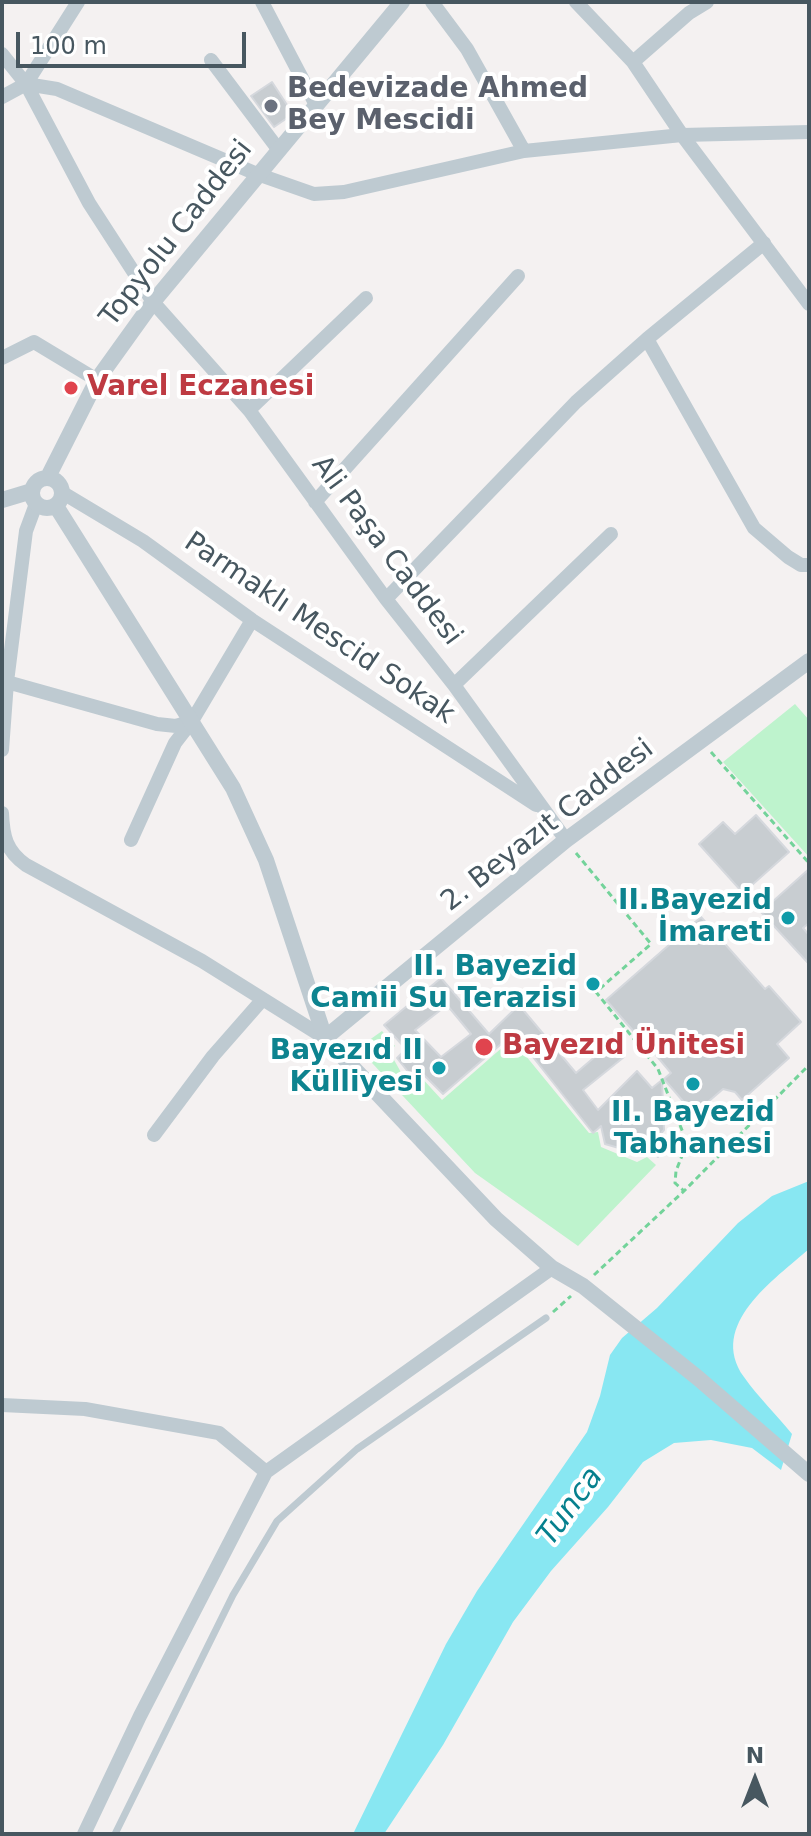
<!DOCTYPE html>
<meta charset="utf-8">
<style>
body{margin:0}
#map{position:relative;width:811px;height:1836px;overflow:hidden;background:#f4f1f1;font-family:"DejaVu Sans",sans-serif}
canvas{display:block}
.frame{position:absolute;inset:0;border:4px solid #475760;pointer-events:none}
.north{position:absolute;left:715px;top:1740px;width:80px;height:80px;-webkit-text-stroke:6px #fff;paint-order:stroke;rotate:0deg;font-size:22px;font-weight:700;line-height:32px;text-align:center;color:#475760}
.north::after{content:'';display:block;margin:auto;width:28px;height:36px;background:#475760;clip-path:polygon(50% 0,100% 100%,50% 72%,0 100%)}
.scale{position:absolute;left:16px;top:32px;width:230px;height:36px;box-sizing:border-box;border:4px solid #475760;border-top:0;padding-left:10px;font-size:24px;line-height:28px;white-space:nowrap;color:#475760;-webkit-text-stroke:6px #fff;paint-order:stroke}
</style>
<div id="map">
<canvas width="811" height="1836"></canvas>
<div class="frame"></div>
<div class="north">N</div>
<div class="scale">100 m</div>
</div>
<script>
const g = document.querySelector('canvas').getContext('2d');
g.lineJoin = 'round';
function fill(path, color) { g.fillStyle = color; g.fill(path, 'evenodd'); }
function stroke(path, color, width, dash) { g.strokeStyle = color; g.lineWidth = width; g.lineCap = dash ? 'butt' : 'round'; g.setLineDash(dash || []); g.stroke(path); }
function label(font, color, halo, rows, align = 'center') {
  g.font = font + ' "DejaVu Sans",sans-serif'; g.lineWidth = 8; g.setLineDash([]); g.textBaseline = 'middle'; g.strokeStyle = halo; g.fillStyle = color; for (const [text, x, y, turn = 0] of rows) {
    g.save(); g.translate(x, y); g.rotate((+turn || 0) * Math.PI / 180); g.textAlign = isNaN(turn) ? turn : align; if (halo) g.strokeText(text, 0, 0); g.fillText(text, 0, 0); g.restore();
  }
}
fill(new Path2D(`
 M795,704L809,720V857L723,762Z
 M382,1031L395,1046L389,1051L407,1083L420,1076L442,1100L512,1039L589,1133L598,1132L601,1147L637,1162L647,1157L656,1165L578,1246L475,1173L358,1048Z`), '#bef3cd');
fill(new Path2D(`
 M809,1181V1249C775,1279 707,1325 744,1377C758,1397 777,1415 792,1434L781,1470L752,1448L711,1440L674,1443L643,1462L608,1507L551,1571L513,1622L443,1745L384,1834H353L446,1644L477,1591L587,1432L600,1396L610,1355L622,1338L657,1308L738,1223L772,1196Z`), '#88e7f2');
const building = new Path2D(`
 M272,82L293,114L274,127L251,96Z
 M756,815L789,852L743,893L699,844L723,822L735,834Z
 M809,869V923L803,928L809,935V964L761,912Z
 M701,917L765,989L769,986L801,1022L777,1044L789,1058L742,1100L735,1092L723,1089L694,1114L664,1079L671,1073L655,1054L667,1043L657,1031L643,1042L606,1000Z
 M441,978L489,1034L519,1005L576,1073L611,1043L624,1057L583,1090L598,1110L637,1071L652,1088L662,1080L664,1130L657,1138L666,1146L658,1157L650,1152L643,1155L605,1144L601,1126L593,1133L514,1033L443,1094L424,1075L413,1078L397,1058L406,1049L384,1025ZM447,1005L471,1034L441,1057L415,1030Z`);
fill(building, '#c8cdd1');
stroke(building, '#d5d8dd', 2);
stroke(new Path2D(`
 M711,752L809,863
 M576,853L651,944L596,992L658,1069L687,1143L676,1171L675,1183L684,1191
 M594,1275L684,1191L809,1065
 M553,1312L571,1296`), '#73d39a', 3, [6, 4]);
stroke(new Path2D(`
 M115,1834L233,1595L277,1521L357,1449L546,1318`), '#becad1', 7);
stroke(new Path2D(`
 M262,2L316,105
 M432,2L467,49L524,151
 M576,2L633,62L682,135L809,304
 M2,54L26,84L89,203L153,302L249,410L386,599L454,685L566,840
 M211,60L278,149
 M633,62L689,13L707,2
 M26,84L57,89L257,174L314,194L344,192L524,151L682,135L809,132
 M2,97L26,84L78,2
 M647,339L764,243
 M2,358L34,342L97,380
 M249,410L366,298
 M63,493L143,541L252,620L536,805
 M315,502L518,276
 M386,599L576,402L647,339L754,528L788,557L801,565H809
 M7,682L26,531L36,504
 M454,685L611,534
 M2,750L7,682L157,724L176,726L192,721
 M2,813C3,836 6,851 26,865L202,961L325,1038
 M131,840L175,743L192,721L252,620
 M154,1135L213,1056L263,999
 M2,1405L85,1409L219,1433L266,1472
 M84,1834L140,1716L266,1472L552,1268`), '#becad1', 14);
stroke(new Path2D(`
 M48,477L97,380L153,302L402,2
 M32 493a15 15 0 1 1 30 0a15 15 0 1 1-30 0Z
 M2,500L32,491
 M56,506L233,788L266,860L325,1038L496,1219L552,1268L583,1286L698,1378L809,1474
 M325,1038L566,840L809,661`), '#becad1', 16);
for (const [x, y, r, color] of [
 [271,106,8,"#6b7280"],
 [71,388,8,"#e0444e"],
 [788,918,8,"#0f9aa8"],
 [593,984,8,"#0f9aa8"],
 [484,1047,10,"#e0444e"],
 [439,1068,8,"#0f9aa8"],
 [693,1084,8,"#0f9aa8"]
]) { const dot = new Path2D(); dot.arc(x, y, r, 0, 2 * Math.PI); g.fillStyle = color; g.fill(dot); stroke(dot, '#fff', 3); }
label('bold 28px', '#5b616d', '#fff', [
 ["Bedevizade Ahmed",287,90],
 ["Bey Mescidi",287,122]
], 'left');
label('28px', '#475760', '#fff', [
 ["Topyolu Caddesi",177,234,-52],
 ["Ali Paşa Caddesi",386,551,53],
 ["Parmaklı Mescid Sokak",319,629,34],
 ["2. Beyazıt Caddesi",548,826,-38]
]);
label('bold 28px', '#be3a42', '#fff', [
 ["Varel Eczanesi",87,388],
 ["Bayezıd Ünitesi",502,1047]
], 'left');
label('bold 28px', '#0d838f', '#fff', [
 ["II.Bayezid",772,902],
 ["İmareti",772,934],
 ["II. Bayezid",577,968],
 ["Camii Su Terazisi",577,1000],
 ["Bayezıd II",423,1052],
 ["Külliyesi",423,1084],
 ["II. Bayezid",693,1114,"center"],
 ["Tabhanesi",693,1146,"center"]
], 'right');
label('italic 30px', '#06808e', '#fff', [
 ["Tunca",571,1507,-54]
]);
</script>
